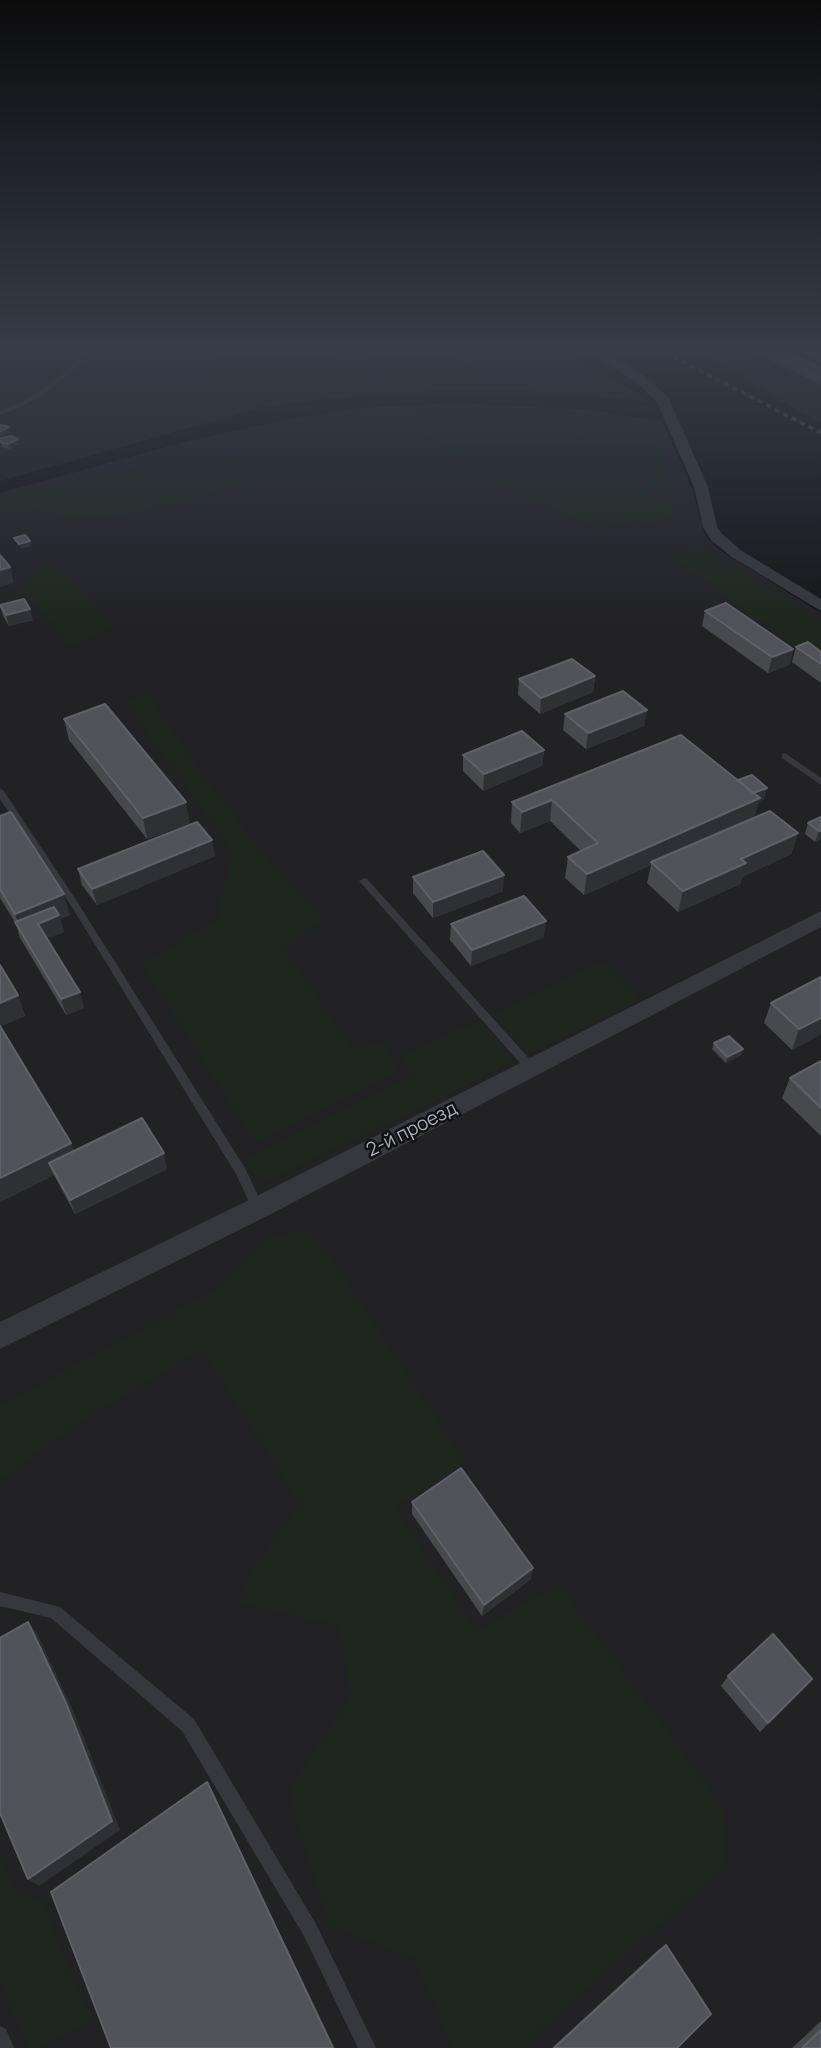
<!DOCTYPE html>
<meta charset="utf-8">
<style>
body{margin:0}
canvas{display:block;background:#161618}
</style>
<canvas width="821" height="2048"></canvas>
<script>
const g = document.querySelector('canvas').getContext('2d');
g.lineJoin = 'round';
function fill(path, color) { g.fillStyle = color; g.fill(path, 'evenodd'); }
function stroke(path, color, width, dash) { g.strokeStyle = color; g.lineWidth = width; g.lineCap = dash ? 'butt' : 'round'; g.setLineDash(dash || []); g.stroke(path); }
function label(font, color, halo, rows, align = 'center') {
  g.font = font + ' Manrope,sans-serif'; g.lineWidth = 5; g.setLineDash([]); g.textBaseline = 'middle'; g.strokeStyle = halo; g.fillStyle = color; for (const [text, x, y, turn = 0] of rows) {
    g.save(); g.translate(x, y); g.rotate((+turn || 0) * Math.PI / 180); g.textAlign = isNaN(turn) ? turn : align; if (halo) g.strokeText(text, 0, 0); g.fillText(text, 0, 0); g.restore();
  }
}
fill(new Path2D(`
 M0,344H554L649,401L505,389L446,390L316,400L264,407L0,481Z
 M688,344H799L821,354V422L788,405Z
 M458,403L588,410L662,421L692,489L705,536L718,549L821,613V911L295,1180L0,1324V493L184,442L284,420L359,408Z
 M821,925V2048H0V1349Z`), '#222225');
fill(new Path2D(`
 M202,344H314L360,377L357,382L346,385L319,384L290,379L264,369L248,373L219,369Z
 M346,344H434L473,370H383Z
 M458,410L539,411L582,443L548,411L603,415L654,423L676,503L589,448L676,513L656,522L631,523L599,530L490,481L409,424L419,411Z
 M233,460L275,466L283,471L206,496L132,514L66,517L41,510L0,513V497C79,479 151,461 233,460Z
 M698,543L821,621V666L669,555Z
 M55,561L115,626L83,643L69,646L25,587L42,563Z
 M148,693L205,778L267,858L324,919L285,949L352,1049L383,1043L399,1072L256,1144L141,964L217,919L232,851L124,701Z
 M602,961L640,999L529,1054L492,1013Z
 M480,1020L514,1062L270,1181L253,1173L244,1160L412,1075L400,1056Z
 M296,1229L314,1235L326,1251L465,1462L395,1508L477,1631L558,1583L723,1807L727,1865L521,2048H453L413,1958L329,1926L288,1792L351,1694L339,1626L238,1603L253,1568L300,1504L202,1350L77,1424L0,1481V1405L213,1291L270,1238Z
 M0,1854L16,1892L42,1902L91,2020L35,2048H29L0,1984Z`), '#1e261f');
fill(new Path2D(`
 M89,344H95C71,377 39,402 0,415V411C36,397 67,375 89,344Z
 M785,753L821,778V785L782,758V754Z
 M0,789L3,790L76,900L245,1168L264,1208L262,1212L258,1213L254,1212L236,1174L70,904L0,799Z
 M364,878L367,879L535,1065L536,1068L535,1071H527L361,883L359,881Z
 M0,1592L60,1607L194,1719L316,1924L376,2048H358L304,1936L182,1731L51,1618L0,1606Z
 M0,2026L6,2029L14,2048H0Z`), '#37383d');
fill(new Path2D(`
 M575,344H590L643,375L668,397L708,487L717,527L722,534L742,551L821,599V611L732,557L711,540L703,527L694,487L657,402L635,381Z
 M821,911V927L267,1216L0,1349V1322L249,1200Z`), '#37383d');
stroke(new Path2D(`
 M648,344L821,433`), '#4a4c52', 3.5, [5, 4.5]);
fill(new Path2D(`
 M739,344H773L821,367V385Z
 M781,344H805L821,351V364Z
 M0,442L19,444L9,449L2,447Z
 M0,605L33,620L9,626L3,616Z
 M705,611L793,649L789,665L768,673L702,626Z
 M796,647L821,652V683L792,662Z
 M595,676L593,692L540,714L518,695L519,679Z
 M647,710L644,726L586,749L563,730L565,714Z
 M64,719L190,823L147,839L69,740Z
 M544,750L542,766L483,791L463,771V755Z
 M738,780L764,799L759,801L754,817L798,833L791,854L742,877L740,884L678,912L647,883L651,865L584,895L565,878L568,857L581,851L550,821L520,833L511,823L512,802Z
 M0,816L70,915L60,919L64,932L47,938L84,1008L66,1015L20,938L16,924L0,898Z
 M821,817V839L815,842L805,834L808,823Z
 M215,856L97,905L82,885L78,869Z
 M413,877L503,891L433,918L413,893Z
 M451,924L544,937L471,966L450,940Z
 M0,965L18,995L25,1016L0,1026L71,1143L73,1151L167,1169L75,1214L54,1175L0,1202Z
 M821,977V1034L792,1050L764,1023L771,1003Z
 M714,1043L743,1049L741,1055L726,1063L712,1049Z
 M821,1061V1136L782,1098L790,1078Z
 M412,1502L531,1579L482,1616L412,1514Z
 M728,1676L812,1679L760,1732L721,1686Z
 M666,1945L677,2048H552L658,1950Z
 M821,2021V2048H792Z`), '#47494d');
fill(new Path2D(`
 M9,427L10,432L0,438V432Z
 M18,439L19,444L9,449L8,444Z
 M30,541L31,546L21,549L19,544Z
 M10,567L14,583L0,587V570Z
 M30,609L33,620L9,626L6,615Z
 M793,649L789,665L768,673L772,657Z
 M595,676L593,692L540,714L541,698Z
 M647,710L644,726L586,749L588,733Z
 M544,750L542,766L483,791L484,774Z
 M767,788L764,799L759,801L754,819L651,862V865L584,895L587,874L750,794Z
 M552,800L550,821L520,833L522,812Z
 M186,802L190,823L147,839L143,818Z
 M821,830V839L815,842L819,831Z
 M798,833L791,854L742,877L740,884L678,912L683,891L741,859Z
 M212,840L215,856L97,905L92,889Z
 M504,875L503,891L433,918V902Z
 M64,894L70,915L60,919L64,932L43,940L22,935L15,914Z
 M546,921L544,937L471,966L472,950Z
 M80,992L84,1008L66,1015L61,999Z
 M18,995L25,1016L0,1027V1003Z
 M821,1018V1034L792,1050L799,1029Z
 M743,1049L741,1055L726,1063L727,1057Z
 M71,1143L78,1163H49L54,1175L0,1202V1178Z
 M164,1153L167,1169L75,1214L70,1200Z
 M533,1568L531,1579L482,1616L484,1605Z
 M28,1622L38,1635L75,1715L120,1830L39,1886L28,1879Z
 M207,1782L212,1792L335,2048H333Z`), '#2f3033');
const building = new Path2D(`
 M750,344H773L821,367V379Z
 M791,344H805L821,351V358Z
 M0,425H1L9,427L0,432Z
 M11,436L18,439L8,444L0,442L1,438Z
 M25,535L30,541L19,544L14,538Z
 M0,555L10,567L0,570Z
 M24,599L30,609L6,615L0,605Z
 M726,603L793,649L772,657L705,611Z
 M808,642L821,652V664L796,647Z
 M572,659L595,676L541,698L519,679Z
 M623,691L647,710L588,733L565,714Z
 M105,704L186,802L143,818L64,719Z
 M522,731L544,750L484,774L463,755Z
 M681,735L760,798L587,874L568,857L598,843L552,800L522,812L512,802Z
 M752,775L767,788L753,793L738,780Z
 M770,811L798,833L741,859L746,863L683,891L651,862Z
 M11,812L64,894L15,914L0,889V816Z
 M821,817V830L819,831L808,823Z
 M197,822L212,840L92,889L78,869Z
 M483,851L504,875L433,902L413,877Z
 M524,896L546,921L472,950L451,924Z
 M54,907L59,915L38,924L80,992L61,999L15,922Z
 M0,965L18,995L0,1003Z
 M821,977V1018L799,1029L771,1003Z
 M0,1026L71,1143L0,1178Z
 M729,1036L743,1049L727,1057L714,1043Z
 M821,1061V1108L790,1078Z
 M142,1118L164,1153L70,1200L49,1163Z
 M461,1468L533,1568L484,1605L412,1502Z
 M28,1622L66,1703L112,1821L28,1879L0,1813V1638Z
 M773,1634L812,1679L768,1723L728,1676Z
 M207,1782L333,2048H111L51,1892Z
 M666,1945L711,2014L677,2048H554Z
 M821,2030V2048H802Z`);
fill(building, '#525359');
stroke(building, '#5f6168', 2);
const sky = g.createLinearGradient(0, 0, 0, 631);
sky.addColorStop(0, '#0c0c0d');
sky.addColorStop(0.55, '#363c48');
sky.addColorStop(1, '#363c4800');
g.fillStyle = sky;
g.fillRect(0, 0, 821, 631);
label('19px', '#a8adb8', '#111113', [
 ["2-й проезд",412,1130,-27]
]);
</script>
